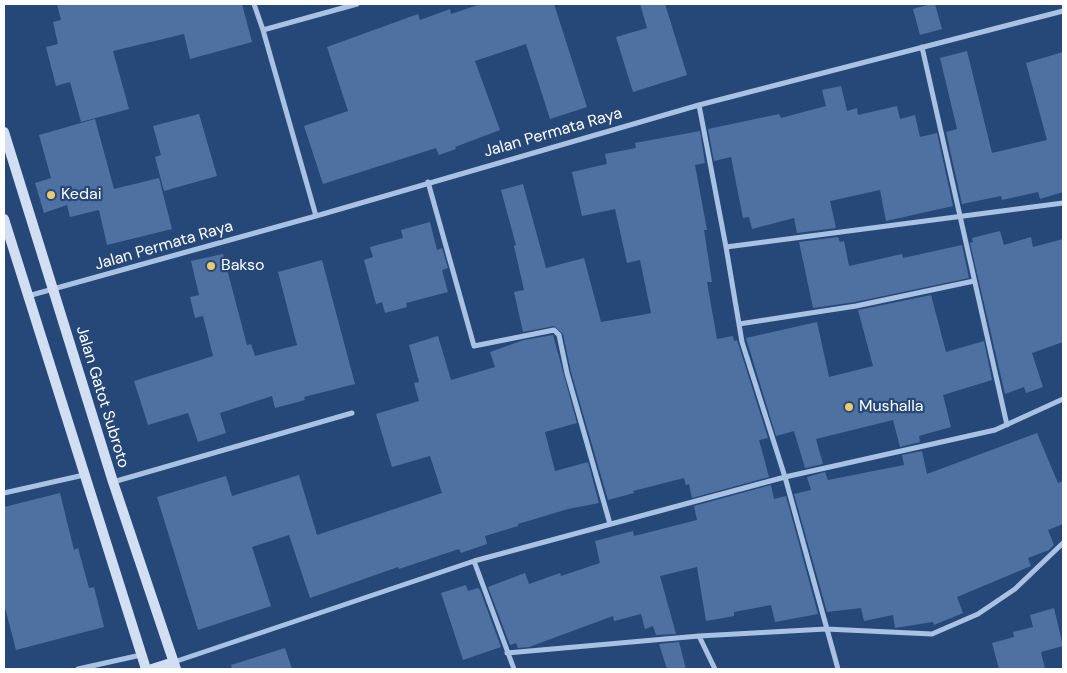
<!DOCTYPE html>
<style>
body{margin:0}
#map{position:relative;width:1067px;height:673px;overflow:hidden;background:#264879;font-family:"DM Sans",sans-serif}
canvas{display:block}
.frame{position:absolute;inset:0;border:5px solid #fff;pointer-events:none}
</style>
<div id="map">
<canvas width="1067" height="673"></canvas>
<div class="frame"></div>
</div>
<script>
const g = document.querySelector('canvas').getContext('2d');
g.lineJoin = 'round';
function fill(path, color) { g.fillStyle = color; g.fill(path, 'evenodd'); }
function stroke(path, color, width, dash) { g.strokeStyle = color; g.lineWidth = width; g.lineCap = dash ? 'butt' : 'round'; g.setLineDash(dash || []); g.stroke(path); }
function label(font, color, halo, rows, align = 'center') {
  g.font = font + ' "DM Sans",sans-serif'; g.lineWidth = 4.5; g.setLineDash([]); g.textBaseline = 'middle'; g.strokeStyle = halo; g.fillStyle = color; for (const [text, x, y, turn = 0] of rows) {
    g.save(); g.translate(x, y); g.rotate((+turn || 0) * Math.PI / 180); g.textAlign = isNaN(turn) ? turn : align; if (halo) g.strokeText(text, 0, 0); g.fillText(text, 0, 0); g.restore();
  }
}
fill(new Path2D(`
 M57,4H242L252,42L190,59L184,34L113,51L129,109L81,122L70,82L56,86L46,47L58,44L53,22L61,20Z
 M481,4H554L587,107L550,119L526,44L475,61L500,130L455,147L456,149L439,155L436,148L323,184L304,126L348,111L327,47L418,14L420,20L450,9L451,14Z
 M640,4H665L687,75L633,92L616,37L647,28Z
 M931,4H935L942,29L920,35L913,9Z
 M967,51L992,153L1047,140L1026,63L1063,52V192L1040,199L1038,192L1002,200L1001,196L962,204L946,132L957,129L940,58Z
 M841,86L847,111L857,108L858,115L897,106L900,119L915,115L920,137L937,133L953,206L886,221L880,190L830,201L836,228L797,233L794,218L752,229L749,217L743,218L731,157L714,161L708,129L779,114L781,118L826,106L822,90Z
 M199,114L217,176L164,191L155,157L161,155L153,126Z
 M95,119L114,189L159,178L172,229L107,245L99,210L70,217L67,205L44,213L35,183L51,178L39,135Z
 M700,131L705,163L695,165L707,230H704L712,282H707L717,339L733,336L734,341L737,340L768,438L759,440L769,477L692,498L689,484L686,485L684,478L633,491L634,493L608,500L571,372L563,334L554,326L523,332L514,292L524,290L514,246L516,245L501,190L523,184L546,268L584,258L601,322L647,314L651,313L640,260L627,263L615,209L582,216L572,172L607,164L605,154L636,148L635,143Z
 M430,222L437,250L442,248L448,268L442,270L448,292L406,303L407,307L385,313L382,302L376,304L364,260L373,257L370,247L403,238L401,230Z
 M1000,231L1004,245L1031,237L1033,247L1063,239V342L1032,353L1043,387L1026,393L1024,387L1005,394L970,243L973,242L972,238Z
 M838,237L840,242L844,241L849,266L902,254L903,258L962,245L969,278L855,302L813,308L799,242Z
 M223,254L247,345L251,344L255,356L297,345L278,272L322,260L355,384L304,397L305,400L275,408L272,396L220,413L226,433L198,442L188,413L148,425L134,381L213,356L203,316L195,318L190,297L199,295L191,261Z
 M931,295L946,352L984,341L992,380L943,395L951,427L919,436L920,442L900,447L893,420L816,439L823,464L805,468L794,431L776,436L746,338L817,322L829,377L873,366L858,310Z
 M553,335L577,423L545,432L555,471L588,462L599,503L568,509L518,524V526L485,536L487,544L461,553L459,549L399,569L398,567L310,598L289,535L252,547L271,606L198,630L157,497L226,476L232,496L299,475L317,535L442,493L430,456L392,467L376,414L419,401L414,383L419,382L409,345L438,336L451,380L495,367L490,352L524,340Z
 M1037,433L1058,483L1063,481V524L1048,530L1054,545L1049,550L1028,558L1031,566L957,597L963,613L934,625L933,622L895,628L893,615L864,621L861,608L827,612L794,494L811,490L807,477L825,472L828,480L904,465L902,455L922,451L927,474Z
 M771,485L774,499L786,496L818,614L775,622L771,605L734,612V616L706,621L697,567L660,576L676,634L656,635L653,626L645,629L641,614L614,621L613,616L529,647L518,648L516,643L510,645L488,587L525,573L529,584L560,573L561,576L600,563L595,541L633,531L634,536L697,520L694,506Z
 M60,493L74,550L78,548L89,588L94,587L104,627L16,650L4,604V507Z
 M466,585L468,591L478,588L480,590L501,647L463,660L441,593Z
 M1054,608L1063,646L1041,652L1045,669H999L992,643L1014,637L1013,632L1033,627L1030,615Z
 M679,642L686,669H667L659,644Z
 M285,648L292,669H232L231,665Z`), '#4f71a2');
stroke(new Path2D(`
 M254,4L263,30
 M922,47L1007,425
 M699,105L726,247L742,342L785,477L838,669
 M428,182L474,346L554,330L559,335L567,373L610,524
 M316,216L263,30L357,4
 M726,247L1063,203
 M28,296L316,216L699,105L1063,11
 M739,324L856,306L974,281
 M113,482L352,413
 M4,493L84,475
 M474,561L514,669
 M699,636L715,669
 M507,653L699,636L826,629L932,634L978,614L1015,589L1063,543
 M174,662L474,561L785,477L995,430L1063,399
 M78,669L141,655`), '#a9c2e3', 5);
stroke(new Path2D(`
 M4,132L113,482L176,669
 M4,219L146,669
 M152,669L174,662`), '#d2dff3', 10);
for (const [x, y, r, color] of [
 [51,195,5,"#ebcb6f"],
 [211,266,5,"#ebcb6f"],
 [849,407,5,"#ebcb6f"]
]) { const dot = new Path2D(); dot.arc(x, y, r, 0, 2 * Math.PI); g.fillStyle = color; g.fill(dot); stroke(dot, '#264879', 2); }
label('16px', '#fff', '#264879', [
 ["Jalan Permata Raya",553,133,-16],
 ["Jalan Permata Raya",164,246,-16],
 ["Jalan Gatot Subroto",102,397,73]
]);
label('16px', '#fff', '#264879', [
 ["Kedai",61,195],
 ["Bakso",221,266],
 ["Mushalla",859,407]
], 'left');
</script>
